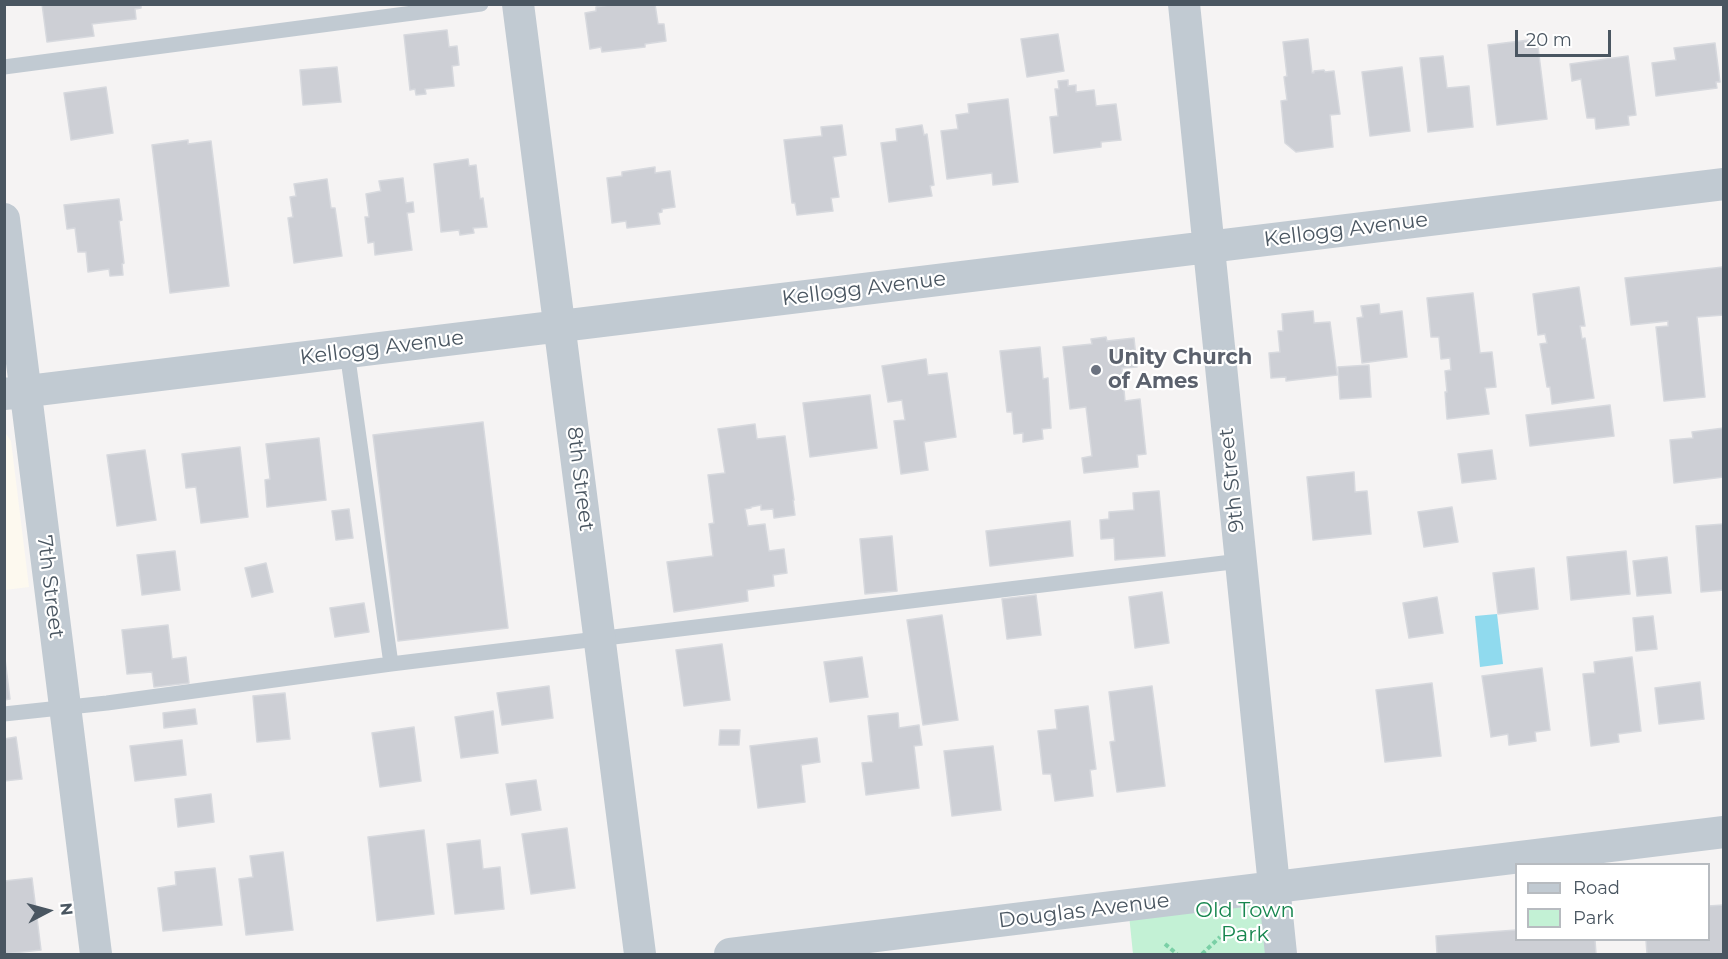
<!DOCTYPE html>
<style>
body{margin:0}
#map{position:relative;width:1728px;height:959px;overflow:hidden;background:#f5f3f3;font-family:Montserrat,sans-serif}
canvas{display:block}
.frame{position:absolute;inset:0;border:6px solid #4a5661;pointer-events:none}
.legend{position:absolute;left:1515px;top:863px;width:195px;height:78px;box-sizing:border-box;background:#fff;border:2px solid #b7bbc0;margin:0;padding:8px 10px;list-style:none;font-size:18px;color:#4a5661}
.legend li{display:flex;align-items:center;gap:12px;height:30px}
.legend b{width:30px;border:2px solid #b7bbc0}
.north{position:absolute;left:18px;top:881px;width:60px;height:60px;-webkit-text-stroke:4px #fff;paint-order:stroke;rotate:84deg;font-size:16px;font-weight:700;line-height:24px;text-align:center;color:#4a5661}
.north::after{content:'';display:block;margin:auto;width:21px;height:27px;background:#4a5661;clip-path:polygon(50% 0,100% 100%,50% 72%,0 100%)}
.scale{position:absolute;left:1515px;top:30px;width:96px;height:27px;box-sizing:border-box;border:3px solid #4a5661;border-top:0;padding-left:8px;font-size:18px;line-height:21px;white-space:nowrap;color:#4a5661;-webkit-text-stroke:4px #fff;paint-order:stroke}
</style>
<div id="map">
<canvas width="1728" height="959"></canvas>
<div class="frame"></div>
<ul class="legend">
<li><b style="height:8px;background:#c1cad2"></b>Road</li>
<li><b style="height:16px;background:#c3f1d5"></b>Park</li>
</ul>
<div class="north">N</div>
<div class="scale">20 m</div>
</div>
<script>
const g = document.querySelector('canvas').getContext('2d');
g.lineJoin = 'round';
function fill(path, color) { g.fillStyle = color; g.fill(path, 'evenodd'); }
function stroke(path, color, width, dash) { g.strokeStyle = color; g.lineWidth = width; g.lineCap = dash ? 'butt' : 'round'; g.setLineDash(dash || []); g.stroke(path); }
function label(font, color, halo, rows, align = 'center') {
  g.font = font + ' Montserrat,sans-serif'; g.lineWidth = 4.5; g.setLineDash([]); g.textBaseline = 'middle'; g.strokeStyle = halo; g.fillStyle = color; for (const [text, x, y, turn = 0] of rows) {
    g.save(); g.translate(x, y); g.rotate((+turn || 0) * Math.PI / 180); g.textAlign = isNaN(turn) ? turn : align; if (halo) g.strokeText(text, 0, 0); g.fillText(text, 0, 0); g.restore();
  }
}
fill(new Path2D(`
 M4,431L11,441L29,587L5,590Z`), '#fdf9ef');
fill(new Path2D(`
 M1274,887L1281,954H1133L1128,905Z`), '#c3f1d5');
fill(new Path2D(`
 M1497,614L1503,664L1480,667L1475,616Z`), '#90daee');
const building = new Path2D(`
 M42,4H141V8L135,9L136,19L92,24L94,36L47,42Z
 M616,4H655L658,24H664L666,41L645,44V47L602,52L601,47L590,49L585,13L596,11V7Z
 M447,30L449,47L457,46L459,65L452,66L454,86L425,89L426,94L416,95L415,89L410,90L404,35Z
 M1058,34L1064,71L1027,77L1021,39Z
 M1308,39L1312,73H1314V71L1324,70L1325,72L1334,71L1340,114L1330,115L1333,147L1296,152L1285,143L1281,101L1287,100L1284,77L1287,76L1283,42Z
 M1537,39L1547,119L1497,125L1488,45Z
 M1715,43L1720,82H1716L1717,88L1656,96L1652,63L1676,60L1674,48Z
 M1443,56L1447,88L1469,86L1473,127L1428,132L1420,58Z
 M1628,56L1636,115L1628,116L1629,125L1596,129L1595,118H1587L1581,79L1572,81L1570,64Z
 M337,67L341,102L303,105L300,70Z
 M1402,67L1410,131L1370,136L1362,72Z
 M1068,80V86L1076,85V92L1094,90L1096,106L1116,104L1121,140L1101,142V147L1054,153L1050,117L1058,116L1055,89H1059L1058,81Z
 M106,87L113,133L71,140L64,93Z
 M1008,99L1018,182L993,185L992,173L947,179L941,131L958,129L956,115L969,113L968,104Z
 M842,125L846,155L833,157L839,197L831,198L833,211L797,215L795,203H792L784,140L822,136L821,127Z
 M922,125L924,135L927,134L934,185L930,186L932,196L889,202L881,143L897,141L896,129Z
 M188,140V144L211,141L229,286L170,293L152,145Z
 M468,159L469,166L476,165L480,199L483,198L487,227L473,228L474,233L460,235L459,230L441,232L434,164Z
 M655,167V173L670,171L675,207L662,209V212L658,213L660,224L627,228L626,221L612,223L607,178L622,176V172Z
 M403,178L406,203L413,202L414,212L407,213L412,250L375,255L374,242L368,243L365,217H369L366,194L381,191L379,181Z
 M327,179L331,208H335L342,256L294,263L288,218L293,217L290,197L296,196L294,184Z
 M119,199L122,220L119,221L124,263L122,264L123,275L110,276L109,269L88,272L86,252H78L75,228L67,229L64,205Z
 M1723,267L1724,315L1697,317L1705,397L1664,401L1656,327L1668,326V321L1631,325L1625,278Z
 M1579,287L1585,326H1580L1582,339L1585,338L1594,398L1552,404L1550,387H1547L1540,344L1547,343L1545,334L1538,335L1533,294Z
 M1473,293L1480,353L1492,352L1496,387L1485,388L1489,414L1447,419L1445,392H1447L1445,371L1451,370L1450,358L1441,359L1439,337H1431L1427,298Z
 M1379,304L1380,314L1402,311L1407,357L1362,363L1357,318L1363,317L1361,306Z
 M1313,311L1314,323L1330,322L1337,375L1286,381V377L1271,378L1269,353L1280,352L1278,331H1283L1282,314Z
 M1106,337L1107,341L1134,338L1137,367L1122,368L1125,401L1140,399L1146,454L1137,455L1138,467L1084,473L1082,458L1092,456L1086,407L1070,409L1063,347L1092,344L1091,339Z
 M1040,347L1043,379L1048,378L1051,428L1042,429L1043,439L1023,442V433L1014,434L1012,412H1007L1000,351Z
 M926,359L928,375L947,373L956,437L924,442L928,470L901,474L894,421L905,420L902,400L888,402L882,366Z
 M1369,365L1371,397L1340,399L1338,367Z
 M870,395L877,448L810,457L803,403Z
 M1610,405L1614,436L1530,446L1526,415Z
 M483,422L508,628L398,641L373,435Z
 M755,424L757,439L785,436L794,500H793L795,515L774,518L773,509L761,510V505L751,507V508L745,509L748,526L765,524L769,551L784,549L787,573L773,575L774,586L747,590L748,601L674,612L667,562L713,556L709,524L714,523L708,475L725,473L718,429Z
 M1724,428V477L1674,483L1670,440L1693,438L1692,432Z
 M319,438L326,500L267,507L265,480L270,479L266,444Z
 M240,447L248,517L201,523L196,487L186,488L182,454Z
 M145,450L156,520L117,526L107,455Z
 M1492,450L1496,479L1462,483L1458,454Z
 M1354,472L1355,492L1367,491L1371,534L1313,540L1307,477Z
 M1159,491L1165,556L1115,560L1114,538L1101,539L1100,520L1109,519V512L1134,510L1133,493Z
 M1452,507L1458,542L1424,547L1418,512Z
 M349,509L353,538L336,540L332,511Z
 M1070,521L1073,556L990,566L986,531Z
 M1724,524V590L1701,592L1696,526Z
 M892,536L897,591L865,594L860,539Z
 M175,551L180,590L142,595L137,555Z
 M1626,551L1630,594L1571,600L1567,557Z
 M1667,557L1671,593L1637,596L1633,561Z
 M266,563L273,592L252,597L245,568Z
 M1534,568L1538,609L1498,614L1493,573Z
 M1162,592L1169,643L1135,648L1129,597Z
 M1036,595L1041,635L1007,639L1002,599Z
 M1437,597L1443,633L1409,638L1403,603Z
 M364,603L369,632L335,637L330,608Z
 M942,615L958,720L923,725L907,620Z
 M1653,616L1657,649L1636,651L1633,618Z
 M168,625L172,659L186,657L189,683L154,687L152,672L127,674L122,630Z
 M722,644L730,700L684,706L676,650Z
 M4,651L10,699L4,700Z
 M862,657L868,697L830,702L824,662Z
 M1632,657L1641,731L1618,734L1619,742L1591,746L1583,674L1595,673L1594,662Z
 M1542,668L1550,730L1535,732L1536,741L1509,745L1508,734L1491,737L1482,676Z
 M1700,682L1704,719L1659,724L1655,688Z
 M1432,683L1441,756L1385,762L1376,690Z
 M549,686L553,718L502,725L497,693Z
 M1152,686L1165,786L1117,792L1110,742L1115,741L1109,692Z
 M285,693L290,739L257,742L253,696Z
 M1088,706L1096,769L1090,770L1093,796L1055,801L1051,774H1043L1038,731L1057,729L1055,710Z
 M195,709L197,724L164,728L163,713Z
 M493,711L498,753L461,758L455,717Z
 M898,713L899,728L919,725L922,745L914,746L919,788L866,795L862,763L873,762L868,716Z
 M414,727L421,781L380,787L372,733Z
 M720,730H740L739,745H719Z
 M16,737L22,779L4,781V739Z
 M817,738L820,762L801,765L805,802L758,808L750,746Z
 M182,740L186,775L135,781L130,746Z
 M993,746L1001,810L952,816L944,751Z
 M536,780L541,810L511,815L506,784Z
 M211,794L214,822L178,827L175,799Z
 M567,828L575,888L531,894L522,834Z
 M424,830L434,914L377,921L368,837Z
 M480,840L483,869L500,867L504,909L455,914L447,844Z
 M283,852L293,930L246,935L239,879L253,877L250,856Z
 M215,868L222,925L163,931L158,888L176,885L175,872Z
 M32,878L41,950L4,954V881Z
 M1724,905V954H1647L1646,940H1708V906Z
 M1516,930V940H1595L1596,954H1437L1436,936Z`);
fill(building, '#cdcfd5');
stroke(building, '#d7d9de', 1.5);
stroke(new Path2D(`
 M1165,944L1177,954
 M1202,954L1220,937`), '#7ad0a6', 4, [4.5, 3]);
stroke(new Path2D(`
 M4,67L481,4
 M347,352L391,664
 M4,714L107,703L391,664L1240,561`), '#c1cad2', 15);
stroke(new Path2D(`
 M518,4L640,954
 M1184,4L1281,954
 M4,219L96,954
 M4,394L1724,184
 M730,954L1724,832`), '#c1cad2', 32);
for (const [x, y, r, color] of [
 [1096,370,6,"#6b7280"]
]) { const dot = new Path2D(); dot.arc(x, y, r, 0, 2 * Math.PI); g.fillStyle = color; g.fill(dot); stroke(dot, '#fff', 2); }
label('21px', '#4a5661', '#fff', [
 ["Kellogg Avenue",1346,230,-7],
 ["Kellogg Avenue",864,289,-7],
 ["Kellogg Avenue",382,348,-7],
 ["8th Street",580,479,83],
 ["9th Street",1232,480,-96],
 ["7th Street",50,587,83],
 ["Douglas Avenue",1084,911,-7]
]);
label('bold 21px', '#5b616d', '#fff', [
 ["Unity Church",1108,358],
 ["of Ames",1108,382]
], 'left');
label('21px', '#17864f', '#fff', [
 ["Old Town",1245,911],
 ["Park",1245,935]
]);
</script>
